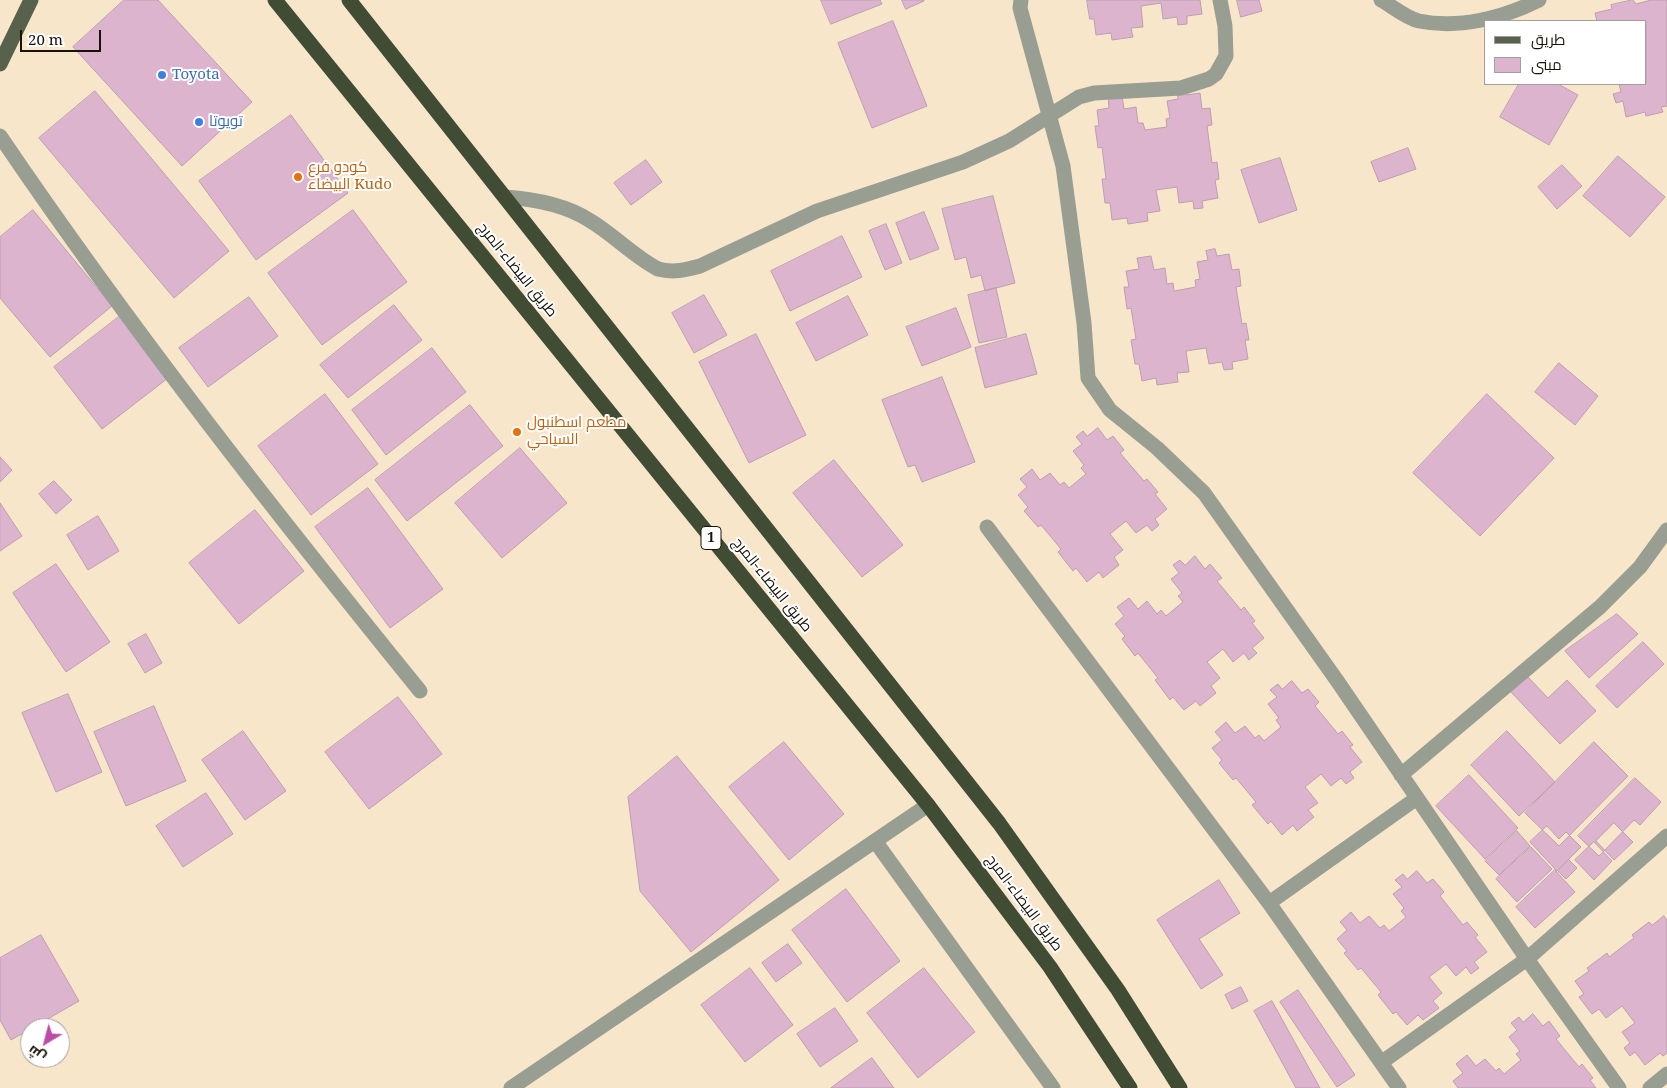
<!DOCTYPE html>
<meta charset="utf-8">
<style>
body{margin:0}
#map{position:relative;width:1667px;height:1088px;overflow:hidden;background:#f8e6cb;font-family:"Noto Serif",Cairo,serif}
canvas{display:block}
.legend{position:absolute;left:1484px;top:20px;width:162px;height:65px;box-sizing:border-box;background:#fff;border:1px solid #a3a09c;margin:0;padding:6px 9px;list-style:none;font-size:15px;color:#181208}
.legend li{display:flex;align-items:center;gap:10px;height:25px}
.legend b{width:25px;border:1px solid #a3a09c}
.north{position:absolute;left:20px;top:1018px;width:50px;height:50px;box-sizing:border-box;background:#fff;border:1px solid #a3a09c;border-radius:50%;rotate:217deg;font-size:14px;font-weight:700;line-height:20px;text-align:center;color:#181208}
.north::after{content:'';display:block;margin:auto;width:18px;height:22px;background:#bc4ca8;clip-path:polygon(50% 0,100% 100%,50% 72%,0 100%)}
.scale{position:absolute;left:20px;top:30px;width:81px;height:22px;box-sizing:border-box;border:2px solid #181208;border-top:0;padding-left:6px;font-size:15px;line-height:18px;white-space:nowrap;color:#181208;-webkit-text-stroke:4px #fff;paint-order:stroke}
</style>
<div id="map">
<canvas width="1667" height="1088"></canvas>
<ul class="legend">
<li><b style="height:6px;background:#57614c"></b>طريق</li>
<li><b style="height:14px;background:#ddb4ce"></b>مبنى</li>
</ul>
<div class="north">ش</div>
<div class="scale">20 m</div>
</div>
<script>
const g = document.querySelector('canvas').getContext('2d');
g.lineJoin = 'round';
function fill(path, color) { g.fillStyle = color; g.fill(path, 'evenodd'); }
function stroke(path, color, width, dash) { g.strokeStyle = color; g.lineWidth = width; g.lineCap = dash ? 'butt' : 'round'; g.setLineDash(dash || []); g.stroke(path); }
function label(font, color, halo, rows, align = 'center') {
  g.font = font + ' "Noto Serif",Cairo,serif'; g.lineWidth = 4; g.setLineDash([]); g.textBaseline = 'middle'; g.strokeStyle = halo; g.fillStyle = color; for (const [text, x, y, turn = 0] of rows) {
    g.save(); g.translate(x, y); g.rotate((+turn || 0) * Math.PI / 180); g.textAlign = isNaN(turn) ? turn : align; if (halo) g.strokeText(text, 0, 0); g.fillText(text, 0, 0); g.restore();
  }
}
const building = new Path2D(`
 M124,0H158L252,102L182,166L73,47Z
 M821,0H880L882,4L831,24Z
 M902,0H924V1L906,9Z
 M1087,0H1200L1202,14L1187,16V24L1178,25L1177,17L1163,19L1161,3L1141,6L1143,27L1131,28L1133,37L1112,40L1111,33L1096,35L1094,19H1090Z
 M1237,0H1259L1262,11L1241,17Z
 M1633,0L1636,4L1651,0H1667V106L1661,107L1663,112L1646,116L1645,112L1626,117L1623,101L1616,103L1613,94L1621,92L1619,84H1646V21H1597L1595,13L1612,9L1611,5Z
 M893,21L927,106L872,128L838,43Z
 M1519,84H1558L1578,95L1549,145L1500,117Z
 M1186,89L1187,95L1200,93L1202,109L1210,108L1212,125L1207,126L1212,163L1217,162L1219,179L1215,180L1218,198L1202,201L1203,208L1194,209L1193,201L1179,203L1177,187L1156,190L1160,211L1147,213L1148,221L1128,224L1127,218L1112,220L1110,203H1105L1102,179H1106L1102,147L1098,148L1095,126H1099L1097,110L1109,108L1108,97L1122,95L1124,109L1136,107L1138,123H1143L1145,130L1167,127L1166,119L1170,118L1167,101L1178,99L1177,90Z
 M95,91L229,251L174,298L39,138Z
 M291,115L348,193L256,260L199,181Z
 M1408,148L1416,169L1379,182L1371,162Z
 M1618,156L1665,197L1630,237L1583,196Z
 M1280,158L1297,210L1259,223L1241,170Z
 M646,160L662,182L631,205L614,183Z
 M1562,165L1582,186L1557,209L1538,187Z
 M993,196L1015,283L985,291L981,275L971,278L966,257L955,260L942,209Z
 M33,210L112,306L50,357L0,298V237Z
 M353,210L407,282L322,345L268,273Z
 M924,212L939,249L910,260L896,223Z
 M886,224L902,263L885,270L869,231Z
 M842,236L862,277L790,311L771,271Z
 M1215,249L1217,256L1229,254L1232,270L1239,269L1241,286L1236,287L1242,324L1246,323L1249,340H1245L1248,359L1232,362L1233,369L1224,370L1222,362L1209,364L1206,348L1186,351L1189,372L1177,373L1178,382L1157,385L1156,378L1142,381L1139,364H1135L1131,340L1136,339L1131,308L1127,309L1124,287H1129L1126,271L1139,269L1137,258L1151,256L1154,270L1165,268L1167,284L1173,283L1174,291L1196,287L1195,280L1200,279L1197,262L1208,260L1206,251Z
 M996,288L1007,337L979,343L968,295Z
 M704,295L727,335L694,353L672,313Z
 M848,296L868,335L816,361L796,323Z
 M249,297L278,336L208,387L179,348Z
 M394,305L422,340L348,398L320,365Z
 M956,308L971,347L922,366L906,327Z
 M120,316L168,378L102,429L54,367Z
 M756,334L806,435L749,463L699,362Z
 M1026,334L1037,374L985,388L975,348Z
 M432,348L466,392L386,455L352,410Z
 M1559,363L1598,396L1575,425L1535,392Z
 M942,377L975,462L922,482L915,465L908,467L882,400Z
 M325,394L378,464L311,515L258,446Z
 M1487,394L1554,458L1480,536L1413,473Z
 M470,405L503,446L407,521L375,480Z
 M1098,428L1107,440L1113,436L1124,450L1120,453L1144,481L1147,479L1158,492L1155,494L1167,509L1155,519L1159,525L1152,531L1147,525L1136,533L1126,521L1110,534L1123,550L1114,557L1119,565L1103,578L1099,572L1087,582L1076,568L1073,571L1058,552L1061,549L1041,525L1038,527L1024,511L1028,507L1018,495L1027,487L1020,479L1032,469L1040,480L1050,473L1060,485L1064,482L1069,488L1086,474L1081,468L1084,465L1073,451L1082,444L1076,437L1083,431L1087,436Z
 M520,448L567,503L502,558L455,503Z
 M0,457L12,470L0,482Z
 M834,460L903,545L862,577L793,493Z
 M54,481L72,500L56,514L39,494Z
 M368,488L443,589L390,628L315,527Z
 M0,503L22,536L0,551Z
 M255,510L304,571L239,624L189,563Z
 M98,516L119,551L88,570L67,535Z
 M1195,556L1205,569L1210,564L1222,578L1217,581L1241,610L1244,607L1255,621L1252,623L1264,638L1252,648L1257,653L1249,660L1244,653L1233,662L1223,649L1207,662L1220,678L1211,686L1216,693L1200,706L1196,701L1184,710L1173,697L1170,700L1155,680L1158,678L1138,653L1135,656L1122,639L1125,636L1115,624L1124,616L1117,607L1129,598L1138,609L1147,601L1157,614L1161,610L1166,616L1183,602L1178,596L1182,593L1171,579L1179,573L1173,565L1180,560L1185,565Z
 M56,564L110,642L66,672L13,593Z
 M1617,614L1638,634L1589,678L1565,651Z
 M146,634L162,663L145,673L128,644Z
 M1643,642L1664,664L1617,708L1596,686Z
 M1527,676L1548,698L1567,680L1596,711L1560,744L1511,692Z
 M1292,681L1302,693L1308,689L1319,702L1315,706L1338,734L1342,731L1353,745L1350,747L1362,762L1350,772L1354,778L1346,784L1341,778L1331,786L1321,774L1305,787L1318,803L1308,810L1314,817L1297,831L1293,825L1282,835L1271,821L1268,824L1252,805L1256,802L1236,778L1233,780L1219,763L1222,760L1212,748L1222,740L1215,732L1226,722L1235,733L1245,726L1255,738L1259,735L1264,741L1281,727L1276,720L1279,718L1268,704L1277,697L1270,690L1278,684L1282,689Z
 M68,694L102,772L56,792L22,713Z
 M398,697L442,754L369,809L325,752Z
 M154,706L186,781L126,806L94,732Z
 M243,731L286,791L245,820L202,760Z
 M1507,731L1555,782L1519,816L1471,765Z
 M784,742L844,814L789,860L729,787Z
 M1594,742L1628,776L1559,846L1525,813Z
 M677,756L779,880L691,952L640,891L628,797Z
 M1469,775L1518,828L1485,859L1436,806Z
 M1635,778L1661,802L1640,825L1634,820L1599,856L1578,836Z
 M206,793L233,834L183,867L156,826Z
 M1614,823L1633,842L1614,860L1596,841Z
 M1547,826L1559,839L1566,832L1581,847L1557,871L1530,842Z
 M1517,831L1530,846L1499,875L1485,861Z
 M1594,842L1612,861L1594,880L1575,860Z
 M1531,847L1552,869L1517,902L1496,879Z
 M1569,860L1577,868L1566,879L1558,871Z
 M1555,870L1575,892L1535,928L1516,907Z
 M1417,871L1427,883L1433,879L1444,892L1440,896L1463,925L1467,922L1478,935L1475,937L1487,952L1474,962L1479,968L1471,974L1466,967L1456,976L1446,964L1429,977L1442,993L1433,1001L1439,1008L1423,1020L1418,1015L1407,1025L1396,1012L1393,1014L1378,995L1381,992L1361,968L1358,970L1344,953L1347,951L1337,939L1347,930L1340,922L1351,912L1360,923L1369,916L1380,928L1384,925L1389,931L1406,917L1401,911L1404,908L1393,894L1402,887L1395,880L1403,874L1407,879Z
 M1219,880L1240,913L1199,939L1223,975L1201,989L1157,920Z
 M846,889L900,961L847,1002L792,930Z
 M1664,916L1667,920V1053L1663,1056L1660,1053L1645,1065L1635,1052L1630,1056L1624,1048L1630,1043L1622,1032L1635,1023L1622,1006L1606,1018L1599,1009L1592,1014L1579,997L1584,994L1575,981L1589,971L1587,968L1607,953L1609,957L1634,938L1632,935L1649,922L1652,925Z
 M41,935L79,1001L11,1040L0,1020V958Z
 M788,944L802,963L776,982L762,963Z
 M750,968L793,1025L745,1062L701,1005Z
 M924,968L975,1032L918,1078L867,1013Z
 M1241,987L1248,1001L1232,1009L1225,995Z
 M1298,990L1355,1075L1337,1087L1280,1002Z
 M1272,1001L1320,1088H1296L1254,1011Z
 M835,1008L858,1041L820,1067L797,1034Z
 M1533,1014L1543,1026L1549,1021L1560,1036L1556,1039L1579,1067L1582,1064L1593,1078L1590,1080L1596,1088H1458L1453,1081L1463,1073L1456,1064L1467,1055L1476,1066L1485,1059L1496,1071L1499,1068L1504,1074L1521,1060L1516,1054L1520,1051L1509,1037L1517,1030L1511,1023L1519,1017L1523,1022Z
 M872,1058L894,1088H831Z`);
fill(building, '#ddb4ce');
stroke(building, '#bb9fb0', 1);
stroke(new Path2D(`
 M1021,0L1020,8L1063,166L1084,323L1088,378L1110,410L1157,448L1204,493L1338,682L1527,959L1619,1088
 M1381,0C1392,6 1406,18 1419,21C1459,29 1503,18 1539,0
 M0,136C131,329 273,510 420,691
 M505,197C534,199 564,204 589,220C613,234 633,256 658,269C673,273 686,270 700,266L817,211L963,162L1009,141L1079,97L1094,93L1181,88L1209,79L1216,74L1226,56L1225,26L1220,0
 M987,527L1269,903L1399,1088
 M1401,775L1600,607L1640,567L1667,530
 M875,841L1053,1088
 M1269,903L1417,798
 M1382,1062L1527,959L1667,836
 M511,1088L928,805
 M1650,1088L1667,1074`), '#999e92', 15);
stroke(new Path2D(`
 M0,64L31,0`), '#57614c', 15);
stroke(new Path2D(`
 M275,0L928,805L1050,967L1130,1088
 M349,0L999,823L1118,990L1180,1088`), '#414c34', 15);
for (const [x, y, r, color] of [
 [162,75,5,"#3f7fe0"],
 [199,122,5,"#3f7fe0"],
 [298,177,5,"#e8710a"],
 [517,432,5,"#e8710a"]
]) { const dot = new Path2D(); dot.arc(x, y, r, 0, 2 * Math.PI); g.fillStyle = color; g.fill(dot); stroke(dot, '#fff', 2); }
for (const [x, y, w] of [
 [711,538,20]
]) { const box = new Path2D(); box.roundRect(x - w / 2, y - 11.5, w, 23, 4); g.fillStyle = '#fff'; g.fill(box); stroke(box, '#181208', 1); }
label('bold 14px', '#181208', null, [
 ["1",711,538]
]);
label('15px', '#366cbe', '#fff', [
 ["Toyota",172,75],
 ["تويوتا",209,122]
], 'left');
label('15px', '#c56008', '#fff', [
 ["كودو فرع",308,168],
 ["البيضاء Kudo",308,185],
 ["مطعم اسطنبول",527,423],
 ["السياحي",527,440]
], 'left');
label('15px', '#181208', '#fff', [
 ["طريق البيضاء-المرج",517,270,51],
 ["طريق البيضاء-المرج",772,585,51],
 ["طريق البيضاء-المرج",1024,903,53]
]);
</script>
